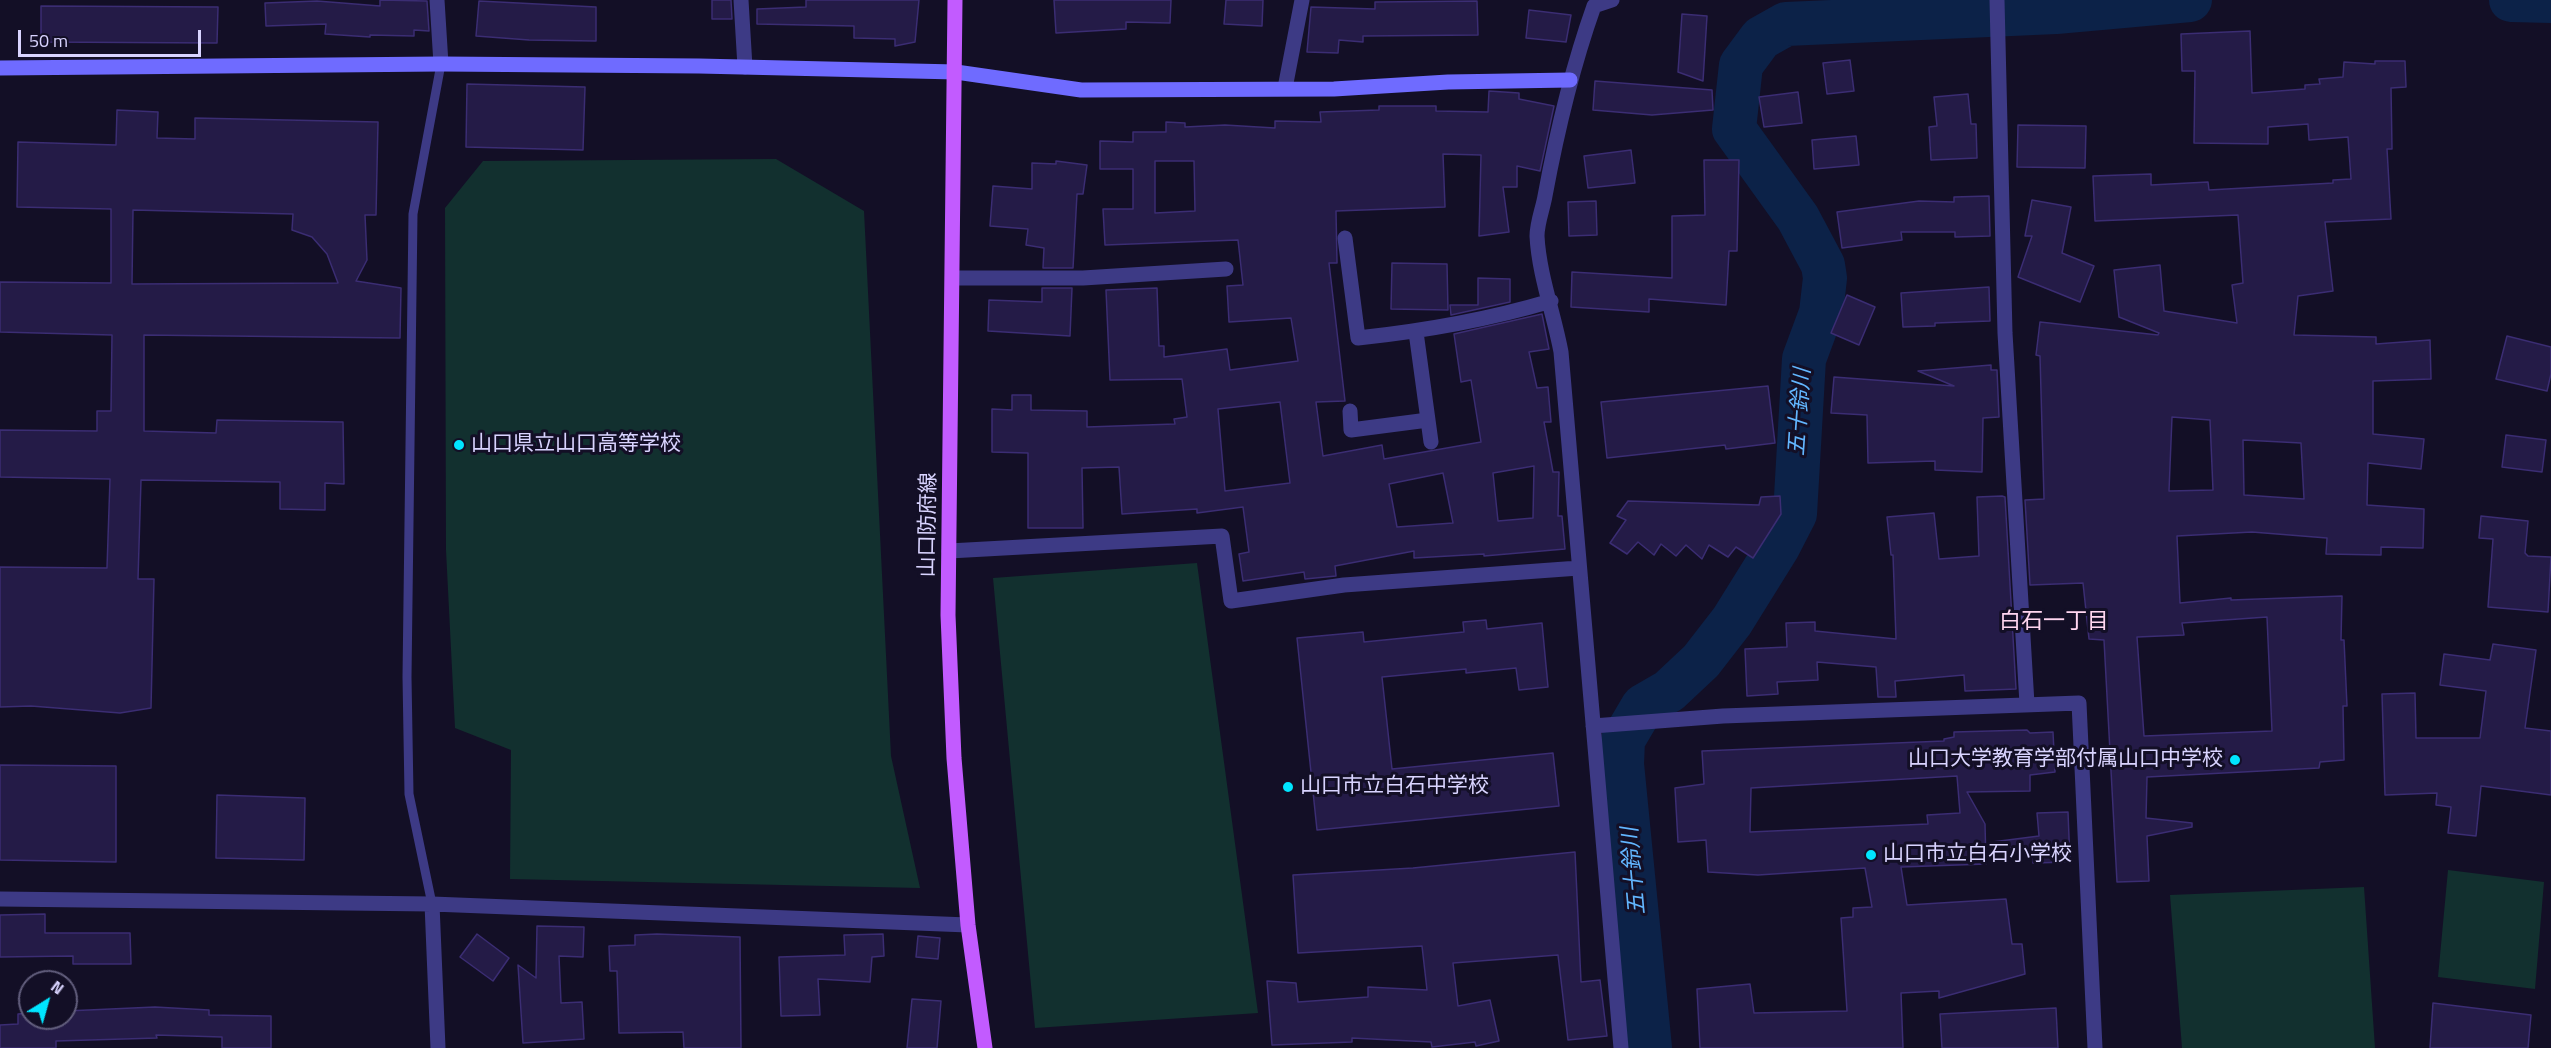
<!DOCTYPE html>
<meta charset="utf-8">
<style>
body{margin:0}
#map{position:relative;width:2551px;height:1048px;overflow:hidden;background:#130f26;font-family:"Titillium Web",sans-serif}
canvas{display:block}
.north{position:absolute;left:18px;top:970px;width:60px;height:60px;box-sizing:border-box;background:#130f26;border:2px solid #625e7d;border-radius:50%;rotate:37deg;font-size:16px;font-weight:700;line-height:24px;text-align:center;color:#d9d4ff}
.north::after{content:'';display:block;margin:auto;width:21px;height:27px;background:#00e5ff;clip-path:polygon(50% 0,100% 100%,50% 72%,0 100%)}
.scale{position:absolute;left:18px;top:30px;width:183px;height:27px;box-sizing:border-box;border:3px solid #d9d4ff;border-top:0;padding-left:8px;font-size:18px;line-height:21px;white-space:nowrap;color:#d9d4ff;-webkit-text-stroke:4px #130f26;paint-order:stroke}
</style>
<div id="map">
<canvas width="2551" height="1048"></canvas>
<div class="north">N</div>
<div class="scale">50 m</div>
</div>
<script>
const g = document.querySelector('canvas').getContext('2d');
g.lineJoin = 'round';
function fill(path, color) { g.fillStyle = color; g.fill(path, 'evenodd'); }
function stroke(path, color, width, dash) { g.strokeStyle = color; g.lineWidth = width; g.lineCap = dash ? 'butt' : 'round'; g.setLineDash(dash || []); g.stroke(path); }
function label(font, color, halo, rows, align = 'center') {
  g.font = font + ' "Titillium Web","Noto Sans JP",sans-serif'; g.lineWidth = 6; g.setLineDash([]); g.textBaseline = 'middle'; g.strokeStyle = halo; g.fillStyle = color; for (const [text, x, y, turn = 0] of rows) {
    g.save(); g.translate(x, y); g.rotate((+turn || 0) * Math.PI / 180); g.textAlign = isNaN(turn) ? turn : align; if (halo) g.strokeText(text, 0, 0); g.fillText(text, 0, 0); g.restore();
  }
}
fill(new Path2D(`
 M776,159L864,211L891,756L920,888L510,879L511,750L455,728L446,550L445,208L483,161Z
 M1197,563L1258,1013L1035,1028L993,578Z
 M2448,870L2544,882L2535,989L2438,977Z
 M2364,887L2375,1048H2182L2170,895Z`), '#12302f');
stroke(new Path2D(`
 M2511,0L2551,1
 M1650,1048L1622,764L1623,740L1643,706L1669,691L1701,661L1732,621L1778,547L1795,514L1804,359L1821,313L1825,278L1823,265L1798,218L1734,129L1741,65L1761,38L1786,24L2056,12L2190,0`), '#0c2248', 44);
const building = new Path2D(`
 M380,0L427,1L429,31L414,30V36L370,35V37L325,34L326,24L266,26L265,3L317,1L380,6Z
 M712,0H731L732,19H712Z
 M806,0H919L915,42L895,46V39L854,38V26L757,24V9L806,7Z
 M1054,0H1171L1170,23L1126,22V29L1056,33Z
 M1226,0H1263L1262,26L1224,24Z
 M479,1L596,7V41L529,40L476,36Z
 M1477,1L1478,35L1363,36V42L1339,40L1338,53L1307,52L1311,7L1375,9V2Z
 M41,6L218,7L217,43L41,42Z
 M1529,10L1571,15L1566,42L1526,38Z
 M1682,14L1707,16L1703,81L1678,72Z
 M2250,31L2252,93L2305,89V85L2320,84L2319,79L2343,77L2344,62L2375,64V61H2405L2406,87L2391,88L2392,149H2387L2391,219L2325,222L2333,291L2298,296L2294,335L2376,337V344L2430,340L2431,379L2373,381V434L2424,439L2421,469L2368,463L2367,505L2424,509L2423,548L2381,547V555L2326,554L2327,538L2252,532L2177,536L2180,603L2231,598V600L2342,596L2341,640H2344L2347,706H2343L2344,760L2320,762L2319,768L2147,777L2146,818L2192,823V827L2147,836L2149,881L2117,882L2104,640L2089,639L2083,583L2030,585L2025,500L2044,499L2040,356L2036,355L2040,322L2158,335L2159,333L2119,317L2114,270L2160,265L2164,311L2237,323L2232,285L2243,283L2238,215L2095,221L2093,176L2151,174V185L2208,182L2209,190L2333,183V180L2351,179L2348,137L2309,140L2308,124L2268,127V144L2194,143L2195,71H2182L2181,34ZM2172,417L2210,420L2213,490L2169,491ZM2243,440L2301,443L2304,499L2244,495ZM2267,617L2272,731L2144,736L2137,637L2184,635L2182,623Z
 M1850,60L1854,91L1827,94L1823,63Z
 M1595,81L1712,90L1713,110L1652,115L1593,110Z
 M467,84L585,87L583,150L466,147Z
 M1489,91L1519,93V99L1554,106L1540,171L1517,166V187H1503L1509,232L1479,236L1481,155L1443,154L1445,207L1336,211L1337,263H1329L1345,401L1316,402L1323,456L1382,445L1384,459L1481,442L1471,380L1461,382L1454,334L1542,314L1549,349L1529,352L1537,388L1548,387L1551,422H1544L1553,472H1559L1558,516H1562L1565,549L1484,556V554L1414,558V551L1335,566L1336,576L1305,579L1304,572L1243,581L1239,554L1249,552L1243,507L1197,513V509L1122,514L1119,467L1082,468L1083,528H1028V453L992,452V409L1012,410V395H1031V410L1087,411V427L1175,424L1174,419L1187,417L1182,379L1110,380L1106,290L1157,288L1159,346H1164V357L1227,349L1230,370L1298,361L1291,318L1229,322L1227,286L1243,285L1238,240L1105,245L1103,209H1133V169H1100V141L1133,142V132H1166V122L1185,123V127L1225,125L1275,128V121L1321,122L1320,112L1379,110V106H1436V111L1488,112ZM1155,161H1194L1195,211L1155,213ZM1280,402L1290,483L1225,491L1218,409ZM1534,466L1533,518L1498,521L1493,473ZM1443,473L1453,523L1397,527L1389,484Z
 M1798,92L1802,123L1764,127L1759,97Z
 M1968,94L1971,124H1976L1977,158L1931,160L1929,127L1937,126L1934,97Z
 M117,110L158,112L157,138L195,139V118L378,122L376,215H365L367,260L356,281L401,288L400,338L144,335V431L216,433L217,420L343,422L344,484L325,483V510L280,509V482L141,480L138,579H154L151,708L120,713L31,706L0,707V567L107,568L110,479L0,477V430L97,431V411H111L112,335L0,332V282L111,283V209L17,207L18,142L116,145ZM133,210L293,214L292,230L312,237L327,254L338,283L132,284Z
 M2018,125L2086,126L2085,168L2017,167Z
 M1856,136L1859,165L1814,169L1812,140Z
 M1631,150L1635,183L1588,188L1584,156Z
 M1704,160H1739L1737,251H1729L1726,305L1649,299V312L1571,307L1572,272L1672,278V216L1705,215Z
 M1056,161L1087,165L1083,194H1077L1073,268H1043L1044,248L1026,245L1028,229L990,226L993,186L1032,189V163L1056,164Z
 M1989,196L1990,236L1955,237V232H1901L1902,240L1842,248L1837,212L1919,201L1954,202V197Z
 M2032,200L2071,207L2062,253L2094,266L2080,302L2018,277L2032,236H2025Z
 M1596,201L1597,235L1569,236L1568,202Z
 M1392,263L1447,264L1448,310L1391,309Z
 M1478,278L1510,279V302L1451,315L1450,305H1478Z
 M1989,287L1990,321L1935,323V326L1903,327L1901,293Z
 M1042,288H1072L1070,336L988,331L989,300L1042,302Z
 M1847,295L1875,307L1859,345L1831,333Z
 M2507,336L2551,347V374L2547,391L2496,379Z
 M1991,365V370H1997L1999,417L1983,418L1982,472L1935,470V461L1868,463L1867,415L1831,413L1834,377L1954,386L1918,371Z
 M1768,386L1775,443L1726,449L1725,445L1607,458L1601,402Z
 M2506,435L2546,440L2542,472L2502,467Z
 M1780,496L1781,514L1753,558L1736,547L1728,557L1709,545L1702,559L1686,545L1676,556L1661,544L1654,555L1638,542L1627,554L1610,543L1626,520L1617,516L1628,501L1759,505L1761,497Z
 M2002,496L2005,497L2016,689L1965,691L1964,675L1895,681L1896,697H1878L1876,667L1817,662L1818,680L1777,682L1778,694L1747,696L1745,649L1787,647L1786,623L1815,622V631L1896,639L1893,555H1891L1887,517L1934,513L1939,559L1979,556L1977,497Z
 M2481,516L2528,521L2525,553L2528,556L2551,557L2548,612L2488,607L2493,539L2479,538Z
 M1486,620L1487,629L1542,623L1548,687L1519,690L1516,668L1466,673V669L1382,677L1392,769L1553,753L1559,806L1317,830L1297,638L1363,632L1364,642L1464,632L1463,622Z
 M2493,644L2536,650L2525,728L2551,731V795L2481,786L2476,836L2448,833L2451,807L2436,805L2437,793L2385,795L2382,694L2415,693L2416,738H2480L2486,691L2440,685L2444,654L2490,660Z
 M2027,730L2030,733L2053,732L2055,772L2030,775V791L1967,792L1985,824L1986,864L1901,867L1907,905L2006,899L2012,944H2022L2025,974L1939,998V991L1901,993L1903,1048H1700L1697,989L1750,984L1754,1013L1847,1011L1841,918L1853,917V908L1872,907L1865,868L1758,875L1708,872L1706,840L1678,842L1675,788L1704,784L1702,751L1944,741V739L1954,737V732ZM1957,776L1960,813L1927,815L1928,824L1750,832L1751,788Z
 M0,765L116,766V862L0,860Z
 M217,795L305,798L304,860L216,858Z
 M2068,812L2070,862L2033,863V854L1992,842L2039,836L2037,813Z
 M1575,852L1581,982L1600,980L1607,1036L1568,1040L1558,955L1453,963L1458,1006L1490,1000L1499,1041L1476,1046L1475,1042L1432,1047L1431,1042L1352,1038V1042L1272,1045L1267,981L1296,983L1298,1002L1368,997V987L1427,990L1422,946L1298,953L1293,875L1413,868Z
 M45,914V933H130L131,964H73V956L0,957V915Z
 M537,926L584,927L583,957L559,956L561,1003L582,1002L584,1039L523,1043L518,965L536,978Z
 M477,934L509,958L493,981L460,957Z
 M657,934L740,937L741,1048H684L683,1032L619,1033L617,971H610L609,946L635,945V935Z
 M883,934L884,956L872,957L870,982L818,979L820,1015L781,1016L779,957L845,955L844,935Z
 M918,936L940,938L938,959L916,957Z
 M912,999L941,1001L937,1048H907Z
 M2433,1003L2531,1015L2528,1048H2430Z
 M155,1007L209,1010V1015L271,1016V1048H222V1037L156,1035L157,1038L56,1041V1048H0V1025L18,1024V1014L30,1013V1018H66V1011Z
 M2056,1008L2058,1048H1942L1940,1014Z`);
fill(building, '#241b47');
stroke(building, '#3b2d73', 1.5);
stroke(new Path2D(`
 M432,904L409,794L407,677L413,214L441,64`), '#3d3a85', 9);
stroke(new Path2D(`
 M437,0L441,64
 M741,0L745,67
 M1612,0L1594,6C1572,68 1557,131 1545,196C1543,208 1537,223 1537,236C1539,275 1554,314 1561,352L1621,1048
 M1997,0L2005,333L2027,704
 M1285,88L1302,0
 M1345,238L1358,338C1424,331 1487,320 1551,301
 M953,278H1083L1226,269
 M1416,332L1431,442
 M1350,411L1351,430L1428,420
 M949,551L1222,536L1231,601L1344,585L1579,568
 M1593,726L1723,716L2079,703L2095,1048
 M0,899L432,904L968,925
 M432,904L438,1048`), '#3d3a85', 15);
stroke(new Path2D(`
 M0,68L441,64L699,66L956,72L1081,90L1334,89L1448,82L1570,80`), '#6f6bff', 15);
stroke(new Path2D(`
 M955,0L948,615L954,758L968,925L985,1048`), '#c25bff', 15);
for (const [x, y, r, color] of [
 [459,445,6,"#00e5ff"],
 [2235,760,6,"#00e5ff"],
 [1288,787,6,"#00e5ff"],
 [1871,855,6,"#00e5ff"]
]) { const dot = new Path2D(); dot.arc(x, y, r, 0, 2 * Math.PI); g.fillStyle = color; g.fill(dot); stroke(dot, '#130f26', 2); }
label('21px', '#d9d4ff', '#130f26', [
 ["山口県立山口高等学校",471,445],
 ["山口大学教育学部付属山口中学校",2223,760,"right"],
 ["山口市立白石中学校",1300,787],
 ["山口市立白石小学校",1883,855]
], 'left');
label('21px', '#d9d4ff', '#130f26', [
 ["山口防府線",929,525,-89]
]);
label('italic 22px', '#62b6ff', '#130f26', [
 ["五十鈴川",1801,412,-86],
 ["五十鈴川",1635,871,-95]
]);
label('22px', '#ffd6f0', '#130f26', [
 ["白石一丁目",2054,623]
]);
</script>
